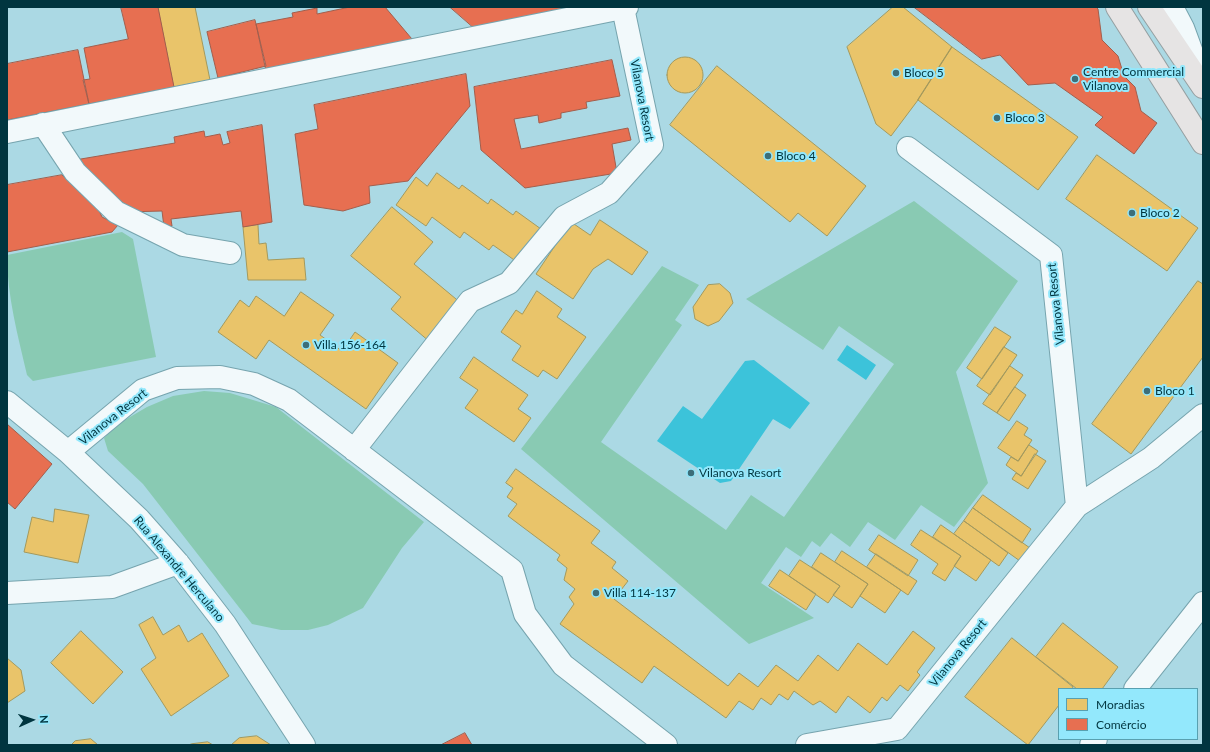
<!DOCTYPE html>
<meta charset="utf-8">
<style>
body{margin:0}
#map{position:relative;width:1210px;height:752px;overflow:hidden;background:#abd9e4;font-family:Lato,sans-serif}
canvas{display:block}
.frame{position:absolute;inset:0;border:8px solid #00353f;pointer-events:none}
.legend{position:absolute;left:1058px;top:688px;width:140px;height:52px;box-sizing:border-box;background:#93e8fc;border:1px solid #58a0b0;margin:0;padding:5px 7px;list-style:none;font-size:12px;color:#00353f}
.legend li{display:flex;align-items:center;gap:8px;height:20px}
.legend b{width:20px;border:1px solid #58a0b0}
.north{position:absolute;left:12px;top:700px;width:40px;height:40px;-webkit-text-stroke:3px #93e8fc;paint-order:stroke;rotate:87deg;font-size:11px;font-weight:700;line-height:16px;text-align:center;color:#00353f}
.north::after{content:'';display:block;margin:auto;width:14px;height:18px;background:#00353f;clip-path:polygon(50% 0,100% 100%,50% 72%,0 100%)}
</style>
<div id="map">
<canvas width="1210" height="752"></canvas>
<div class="frame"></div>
<ul class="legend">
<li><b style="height:11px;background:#e9c46a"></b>Moradias</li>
<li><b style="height:11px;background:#e76f51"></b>Comércio</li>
</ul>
<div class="north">N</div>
</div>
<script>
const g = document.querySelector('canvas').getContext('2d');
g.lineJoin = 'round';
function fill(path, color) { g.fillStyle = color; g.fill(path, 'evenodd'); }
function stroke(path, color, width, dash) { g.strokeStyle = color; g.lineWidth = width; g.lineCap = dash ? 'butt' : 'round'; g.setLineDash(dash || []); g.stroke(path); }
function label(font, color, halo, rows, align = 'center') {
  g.font = font + ' Lato,sans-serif'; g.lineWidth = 4; g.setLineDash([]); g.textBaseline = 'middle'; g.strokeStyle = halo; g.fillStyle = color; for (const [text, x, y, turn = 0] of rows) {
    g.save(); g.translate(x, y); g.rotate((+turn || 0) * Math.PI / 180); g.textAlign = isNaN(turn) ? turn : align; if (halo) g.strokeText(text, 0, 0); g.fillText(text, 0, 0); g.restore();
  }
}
fill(new Path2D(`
 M914,201L1018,281L956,372L988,483L954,527L921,505L895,540L868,522L850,547L831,533L820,547L812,541L801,557L786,547L761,583L814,618L749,644L521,449L662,266L699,285L675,320L682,325L601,442L726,530L751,495L784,517L894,364L839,326L823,350L746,299Z
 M122,232L133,239L156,357L33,381L27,375C18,336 7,296 7,255Z
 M204,391L230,393L276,407L424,522L402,548L363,608L328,625L308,630H281L252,624L143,484L108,451L104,438L118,424L147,407L173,396Z`), '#89cab3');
fill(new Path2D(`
 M847,345L876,365L866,380L837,360Z
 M754,360L810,403L790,429L773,419L731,481L720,483L657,441L683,406L702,419L745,361Z`), '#3cc3da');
const homes = new Path2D(`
 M158,7H195L210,80L174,87Z
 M893,7H903L952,47L918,100L891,136L876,124L847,47Z
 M952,47L1078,137L1038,190L918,100Z
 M667 75a18 18 0 1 1 36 0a18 18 0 1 1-36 0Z
 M717,66L866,186L827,236L798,213L790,222L670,125Z
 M1097,155L1198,228L1167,271L1066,199Z
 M437,173L459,189L462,185L488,204L491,199L513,215L516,211L541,229L517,262L493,245L489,250L464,232L460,238L432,217L426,226L396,205L416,177L427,186Z
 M392,207L433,242L414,264L462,304L430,342L391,309L401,297L351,256Z
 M600,220L648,252L632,275L608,259L593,269L573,299L536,274L571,222L590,235Z
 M258,225L259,244L266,243L268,260L304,258L306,280H248L243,227Z
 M1198,281L1203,284V357L1131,454L1092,424Z
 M720,284L730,293L733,303L719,321L708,326L695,319L693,307L708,285Z
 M537,291L562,309L557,317L586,337L557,379L543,370L538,377L512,360L521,346L501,332L516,310L522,314Z
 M301,292L334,315L320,335L342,351L355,332L398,363L366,409L269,340L256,359L218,332L240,300L249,307L256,296L284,316Z
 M995,327L1011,337L982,379L967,368Z
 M1004,347L1017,355L990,395L977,386Z
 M474,357L528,395L518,409L531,418L514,442L465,408L478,390L460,378Z
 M1010,366L1023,375L997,413L983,404Z
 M1015,387L1026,395L1009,421L997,413Z
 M1017,421L1028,428L1024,435L1032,440L1018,461L998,448Z
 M1029,445L1038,451L1021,476L1006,465L1011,457L1018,461Z
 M1035,454L1046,461L1028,489L1012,479L1016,473L1021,476Z
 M516,469L600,531L591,543L616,562L612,568L628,581L614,599L728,686L739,673L758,687L776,665L798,681L818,655L838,671L858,643L887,665L913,631L935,648L917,672L920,675L908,691L900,685L887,701L882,697L870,713L848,696L836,713L820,701L813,705L794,691L788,700L779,694L771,705L761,698L753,710L739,701L726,718L654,666L642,683L560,624L574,604L569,597L575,589L564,580L567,568L557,560L560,555L508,516L517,504L507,497L513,488L506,483Z
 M983,495L1031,529L1022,543L973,508Z
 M973,508L1030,548L1020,561L964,521Z
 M55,509L89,515L78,563L24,552L32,517L53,522Z
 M964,521L1008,553L999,566L954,534Z
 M941,525L991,560L976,581L954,566L961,556L933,537Z
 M921,530L961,556L945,581L932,573L938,564L911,545Z
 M879,535L918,560L908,576L869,550Z
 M842,551L901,590L885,613L860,596L868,584L835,562Z
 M821,553L868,584L852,608L833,595L840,586L812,567Z
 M876,554L917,581L908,595L867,567Z
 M800,560L840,586L828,603L789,576Z
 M780,570L816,594L806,610L769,586Z
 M153,617L163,635L179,625L188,642L202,633L229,676L171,716L141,669L156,658L139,625Z
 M1063,623L1118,667L1102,689H1077L1036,657Z
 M81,631L123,672L93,704L51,663Z
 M1012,638L1073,687L1072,689H1059V705L1028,745L965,697Z
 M7,658L21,670L25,691L7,703Z
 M257,736L271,745H231L239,738Z
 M91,739L98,745H71L75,741Z
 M208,742L213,745H189L191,744Z`);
fill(homes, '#e9c46a');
stroke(homes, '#a3995d', 1);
const shops = new Path2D(`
 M121,7H158L174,87L89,104L83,80L90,79L84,48L128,39Z
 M385,7L417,45L266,71L256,24L293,17L292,13L317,8V14L350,7Z
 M450,7H594L480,33Z
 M914,7H1096L1098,9L1102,40L1118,56L1124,76L1135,87L1141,111L1157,123L1134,154L1095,125L1103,117L1055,83L1028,85L1000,55L982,59Z
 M255,20L266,66L218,78L207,32Z
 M78,50L89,104L7,120V64Z
 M612,60L620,96L586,102L587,108L561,113V118L539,123L538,115L514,119L521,149L628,128L631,140L612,144L617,173L525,188L481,150L474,87Z
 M466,74L470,106L408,181L369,186L370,203L343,211L304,205L295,134L318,129L314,105Z
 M262,125L272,222L243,227L241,211L171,219L172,226L164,227L162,211L125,212L75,160L175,143L174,137L204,131L205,137L220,134L223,145L230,143L227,132Z
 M62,175L97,206L102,217L118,225L112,232L7,252V185Z
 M7,424L52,464L15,509L7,502Z
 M465,733L472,745H441Z`);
fill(shops, '#e76f51');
stroke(shops, '#a25e4c', 1);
const minor = new Path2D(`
 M1172,7L1183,28L1201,77
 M43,124L75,172L116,212L183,245L230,253
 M7,132L627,7
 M7,402L68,452L139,519L178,563L225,624L304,745
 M354,450L470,301L509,283L564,217L609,193L652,145L623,8
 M68,452L143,390L177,378L220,377L254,384L289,400L512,570L525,614L563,665L666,745
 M1077,506L1151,458L1203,415
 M7,593L112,587L178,563
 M1135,689L1203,603
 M807,745L897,729L1077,506L1051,255L908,148
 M1091,745L1096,739`);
const major = new Path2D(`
 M1117,7L1203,143
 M1149,7L1203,87`);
stroke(minor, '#76a4ae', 24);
stroke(major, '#959fa1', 24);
stroke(minor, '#f2f9fb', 22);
stroke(major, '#e6e4e4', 22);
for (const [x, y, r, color] of [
 [896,73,4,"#3c6e79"],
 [1075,79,4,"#3c6e79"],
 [997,118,4,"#3c6e79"],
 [768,156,4,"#3c6e79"],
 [1132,213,4,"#3c6e79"],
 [306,345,4,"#3c6e79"],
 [1147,391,4,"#3c6e79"],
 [691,473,4,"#3c6e79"],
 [596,593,4,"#3c6e79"]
]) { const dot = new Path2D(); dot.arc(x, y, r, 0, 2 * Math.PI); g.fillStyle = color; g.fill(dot); stroke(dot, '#93e8fc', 1.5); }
label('12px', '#00353f', '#93e8fc', [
 ["Centre Commercial",1083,72],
 ["Vilanova",1083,86],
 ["Bloco 5",904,73],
 ["Bloco 3",1005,118],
 ["Bloco 4",776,156],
 ["Bloco 2",1140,213],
 ["Villa 156-164",314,345],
 ["Bloco 1",1155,391],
 ["Vilanova Resort",699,473],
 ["Villa 114-137",604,593]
], 'left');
label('12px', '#00353f', '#93e8fc', [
 ["Vilanova Resort",642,100,79],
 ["Vilanova Resort",1056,304,-96],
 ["Vilanova Resort",113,417,-38],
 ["Rua Alexandre Herculano",179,569,50],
 ["Vilanova Resort",958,653,-51]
]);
</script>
